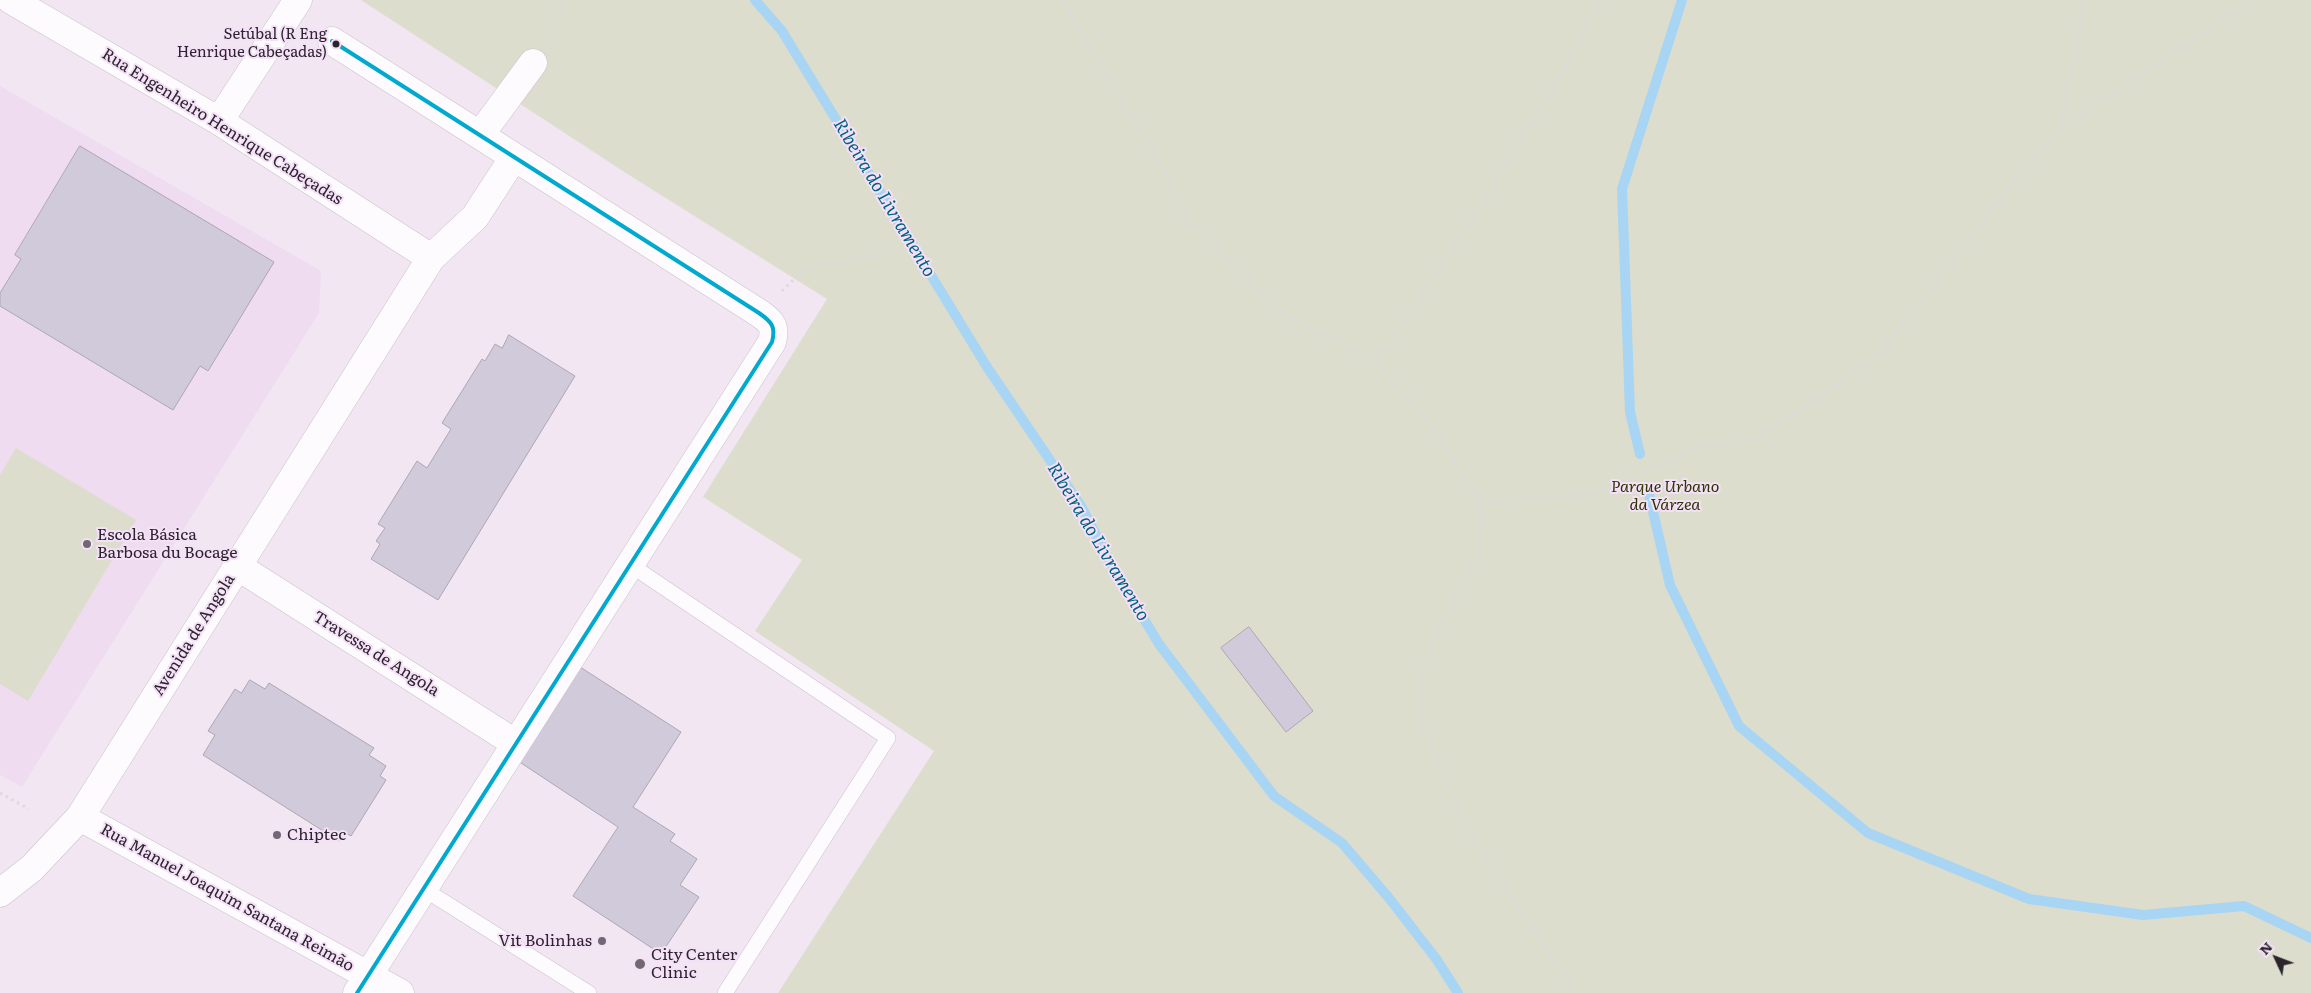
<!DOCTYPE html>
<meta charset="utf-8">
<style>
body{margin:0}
#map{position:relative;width:2311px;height:993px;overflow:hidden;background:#f1e6f2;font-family:Literata,serif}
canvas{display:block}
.north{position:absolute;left:2251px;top:933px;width:50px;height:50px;-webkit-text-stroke:4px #f5e1f7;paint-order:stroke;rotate:313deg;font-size:14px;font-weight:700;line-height:20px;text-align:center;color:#2c242d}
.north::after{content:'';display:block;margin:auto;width:18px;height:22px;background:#2c242d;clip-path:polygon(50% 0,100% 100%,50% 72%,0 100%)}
</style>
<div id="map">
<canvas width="2311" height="993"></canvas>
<div class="north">N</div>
</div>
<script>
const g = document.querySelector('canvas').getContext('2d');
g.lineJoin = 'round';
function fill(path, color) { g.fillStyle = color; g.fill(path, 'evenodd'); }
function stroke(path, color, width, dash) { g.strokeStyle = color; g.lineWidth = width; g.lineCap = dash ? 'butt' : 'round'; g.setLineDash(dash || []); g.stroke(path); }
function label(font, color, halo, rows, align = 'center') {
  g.font = font + ' Literata,serif'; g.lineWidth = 4; g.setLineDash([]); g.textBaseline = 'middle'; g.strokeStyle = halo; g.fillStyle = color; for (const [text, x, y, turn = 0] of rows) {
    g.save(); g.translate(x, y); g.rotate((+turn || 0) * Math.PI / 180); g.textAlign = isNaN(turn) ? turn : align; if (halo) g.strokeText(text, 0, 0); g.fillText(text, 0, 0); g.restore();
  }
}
fill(new Path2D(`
 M0,86L321,271L319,313L22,787L0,775Z`), '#efdcf1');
fill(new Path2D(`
 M361,0H2311V993H778L934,751L755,631L802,560L703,497L827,299L629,175Z
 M16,448L136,520L28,701L0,684V475Z`), '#ddddcd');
stroke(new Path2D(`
 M755,0L782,31L987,367L1081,506L1116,573L1159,644L1274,796L1342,843L1389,898L1437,960L1458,993
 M1640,454L1630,412L1622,189L1682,0
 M1648,490L1670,585L1739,726L1868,833L2029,899L2143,915L2244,906L2311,938`), '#a8d5f3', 10);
const building = new Path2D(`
 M80,146L274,262L208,371L200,366L173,410L0,306V293L21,259L15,255Z
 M509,335L575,376L438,600L371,559L380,544L376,541L385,528L378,524L417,461L427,468L451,429L442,423L482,359L485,361L495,344L502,348Z
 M1249,627L1313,711L1286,732L1221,648Z
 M577,665L681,732L633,807L675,834L670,841L697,859L680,885L699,897L661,954L573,896L618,827L515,759Z
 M250,680L265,689L269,683L374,748L369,755L386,766L380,776L386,780L351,836L344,832L339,841L203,755L215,735L208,731L235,689L241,693Z`);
fill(building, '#d1cadb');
stroke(building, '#aca7b1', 1);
const service = new Path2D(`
 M629,564L888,738L725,993
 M422,888L589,993`);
const minor = new Path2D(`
 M11,0L219,121L431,258
 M332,41L759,313C772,322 776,327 772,342L357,993
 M219,121L298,0
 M480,135L533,63
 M237,566L515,743
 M80,817L400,993
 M0,893L32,868L80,817L431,258L475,217L514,157`);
stroke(service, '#cbc2cc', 16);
stroke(minor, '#cbc2cc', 29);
stroke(new Path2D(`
 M1062,0L1147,141L1188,217L1284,315L1377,362L1433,428L1481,502L1482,546L1437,632L1421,669L1418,716L1466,827L1575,993
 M547,35L565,0
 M2061,128L2085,0
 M782,291L795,278L817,265L886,254
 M1377,362C1456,244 1535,126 1601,0
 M1481,502L1587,495L1616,486L1698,445L1749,441L1825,394L1877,355L1928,294L2015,180L2061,128L2196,38L2235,11L2244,0
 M0,793L29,809`), '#dddade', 3, [2.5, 4]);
stroke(service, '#fdfbfd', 15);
stroke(minor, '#fdfbfd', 28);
stroke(new Path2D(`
 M332,41L759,313C772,322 776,327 772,342L357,993`), '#00a9ce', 4);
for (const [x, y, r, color] of [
 [336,44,4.5,"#2c242d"],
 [87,544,5,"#716872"],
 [277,835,5,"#716872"],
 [602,941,5,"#716872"],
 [640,964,6,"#716872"]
]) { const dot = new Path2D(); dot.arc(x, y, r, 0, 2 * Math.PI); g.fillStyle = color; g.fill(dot); stroke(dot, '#f5e1f7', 2); }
label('15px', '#2c242d', '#f5e1f7', [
 ["Setúbal (R Eng",327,35],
 ["Henrique Cabeçadas)",327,53]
], 'right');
label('16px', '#2c242d', '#f5e1f7', [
 ["Rua Engenheiro Henrique Cabeçadas",222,127,32],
 ["Avenida de Angola",194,635,-58],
 ["Travessa de Angola",376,654,32],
 ["Rua Manuel Joaquim Santana Reimão",227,898,29]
]);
label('italic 16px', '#2e3502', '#f5e1f7', [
 ["Parque Urbano",1665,487],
 ["da Várzea",1665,505]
]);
label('16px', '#2c242d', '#f5e1f7', [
 ["Escola Básica",97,535],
 ["Barbosa du Bocage",97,553],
 ["Chiptec",287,835],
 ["Vit Bolinhas",592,941,"right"],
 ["City Center",651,955],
 ["Clinic",651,973]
], 'left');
label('italic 18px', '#015f82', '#f5e1f7', [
 ["Ribeira do Livramento",884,198,59],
 ["Ribeira do Livramento",1098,542,59]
]);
</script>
